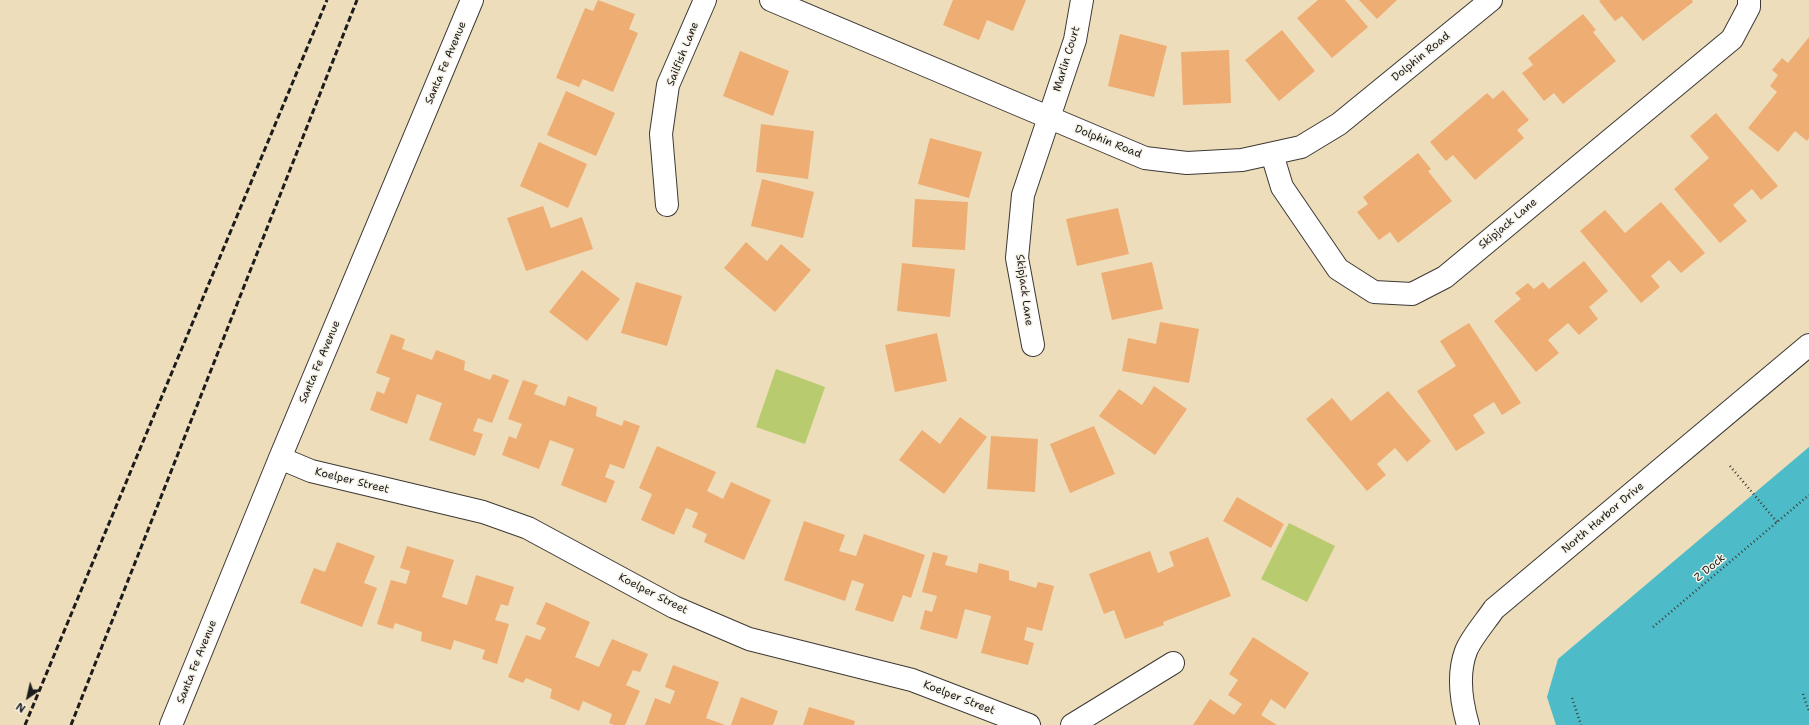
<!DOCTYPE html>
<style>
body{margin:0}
#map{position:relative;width:1809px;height:725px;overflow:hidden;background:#edb;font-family:"Shantell Sans",sans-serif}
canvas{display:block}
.north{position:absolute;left:8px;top:677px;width:40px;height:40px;-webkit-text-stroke:3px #f7f3e8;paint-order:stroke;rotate:214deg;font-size:11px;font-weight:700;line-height:16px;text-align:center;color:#1c1c1c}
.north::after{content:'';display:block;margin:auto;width:14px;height:18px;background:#1c1c1c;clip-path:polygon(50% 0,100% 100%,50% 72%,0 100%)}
</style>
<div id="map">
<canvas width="1809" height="725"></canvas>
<div class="north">N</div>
</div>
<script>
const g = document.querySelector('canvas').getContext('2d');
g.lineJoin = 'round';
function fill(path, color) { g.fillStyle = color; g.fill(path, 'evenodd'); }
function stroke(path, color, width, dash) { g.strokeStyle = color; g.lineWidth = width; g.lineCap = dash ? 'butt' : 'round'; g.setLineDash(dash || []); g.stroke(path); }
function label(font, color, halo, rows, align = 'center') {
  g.font = font + ' "Shantell Sans",sans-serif'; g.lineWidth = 3; g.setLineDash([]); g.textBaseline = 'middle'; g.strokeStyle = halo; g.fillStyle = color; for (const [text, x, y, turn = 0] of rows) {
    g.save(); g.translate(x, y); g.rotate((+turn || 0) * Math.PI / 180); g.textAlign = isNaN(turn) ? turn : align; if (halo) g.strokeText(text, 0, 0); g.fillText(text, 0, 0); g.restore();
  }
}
fill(new Path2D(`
 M776,369L825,387L805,444L756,427Z
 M1289,523L1335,546L1307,602L1261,579Z`), '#b8cb6e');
fill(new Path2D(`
 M1809,447V725H1556L1547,697L1558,659Z`), '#4ebbc8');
fill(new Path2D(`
 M598,0L635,14L629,29L638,33L613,92L583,79L579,87L556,78L585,8L593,11Z
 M953,0H1026L1013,31L987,20L979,40L943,25Z
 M1318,0H1345L1368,27L1332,58L1297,18Z
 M1359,0H1397L1377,19Z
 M1601,0H1692L1693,2L1643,41L1622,16L1615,21L1599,1Z
 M1583,14L1596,30L1593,32L1616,61L1563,104L1554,93L1544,101L1522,73L1533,65L1528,58Z
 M1282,30L1315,71L1279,101L1245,60Z
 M1120,34L1167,46L1154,97L1108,86Z
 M1809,37V138L1807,141L1795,131L1778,152L1748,128L1777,92L1770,86L1778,75L1772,70L1782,58L1788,63Z
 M1229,50L1231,103L1183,105L1181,52Z
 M740,51L789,71L773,116L723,96Z
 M1503,90L1529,120L1517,130L1524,138L1475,180L1453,155L1446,161L1430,142L1487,93L1493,99Z
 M566,91L615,113L596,156L547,135Z
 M1716,113L1778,186L1761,200L1752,189L1733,205L1747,221L1720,243L1674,189L1709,158L1690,136Z
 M761,124L814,131L808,179L756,172Z
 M930,138L982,152L969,198L918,184Z
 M539,142L587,164L568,208L520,186Z
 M1418,153L1431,169L1428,171L1452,201L1398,243L1390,232L1379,240L1357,212L1368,204L1363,197Z
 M762,179L814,192L803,238L751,226Z
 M915,199L968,202L965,250L912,247Z
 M1661,202L1705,253L1681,273L1669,260L1651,276L1660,287L1641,303L1580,231L1605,210L1625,233Z
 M543,206L551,228L582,217L593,249L526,271L507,218Z
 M1118,208L1129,254L1077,266L1066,219Z
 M746,242L767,261L781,244L811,270L775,312L724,268Z
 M1584,261L1608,291L1589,307L1598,319L1579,335L1568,323L1548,340L1559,353L1536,372L1494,321L1521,299L1515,293L1528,283L1534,289L1543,282L1549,289Z
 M1152,262L1163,309L1112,320L1101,273Z
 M902,263L955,269L950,317L897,311Z
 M582,270L620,299L587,341L549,312Z
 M636,282L682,296L667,346L621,333Z
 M1160,322L1199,329L1189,383L1122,371L1128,338L1156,344Z
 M1469,323L1521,403L1502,415L1494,402L1473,415L1485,433L1456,451L1417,391L1456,366L1440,341Z
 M937,333L947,381L895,392L885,345Z
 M391,334L405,339L402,349L432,360L436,350L465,361L464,370L490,380L493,374L509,380L492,423L478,418L473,431L483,434L475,456L429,440L442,403L417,394L407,424L370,410L377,391L384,394L390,378L376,373Z
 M523,380L538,385L534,394L565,406L568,396L597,407L596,416L622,426L624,420L640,426L624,469L610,464L605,477L615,481L606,503L561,485L574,449L550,440L539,469L502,455L509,436L516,439L522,424L508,419Z
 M1154,386L1187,409L1155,455L1099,416L1119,389L1142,405Z
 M1388,391L1431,441L1407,462L1395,448L1377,464L1386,475L1367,491L1306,419L1332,398L1351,421Z
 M960,417L987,437L944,494L899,460L922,430L940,444Z
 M1094,426L1115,474L1070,493L1050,444Z
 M991,436L1038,439L1035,492L987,489Z
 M657,446L716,472L707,491L723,499L731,482L771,500L744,560L704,542L707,534L692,527L698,513L686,508L674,535L641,520L652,494L639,488Z
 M1237,497L1284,524L1271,548L1223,521Z
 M804,521L845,535L839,551L856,556L864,534L925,555L911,598L903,595L893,622L855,610L864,584L852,580L845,601L784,580Z
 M1208,537L1231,596L1163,622L1164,625L1125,639L1114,610L1104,614L1089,574L1150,551L1158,573L1174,566L1169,552Z
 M337,542L375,556L364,583L377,588L362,627L300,603L314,568L325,572Z
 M407,546L454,560L442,597L467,605L476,575L514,587L508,606L501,604L495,620L509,624L497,664L482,659L485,650L454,640L451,650L421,641L422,632L395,623L393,629L377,624L391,580L406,584L410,571L400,568Z
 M933,552L948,556L945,565L977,573L979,563L1009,571V580L1036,588L1038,582L1054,586L1042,631L1027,627L1024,640L1034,643L1028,665L981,653L991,616L965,609L957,639L920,629L925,610L932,612L937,596L922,592Z
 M546,602L590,622L575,657L599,667L612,639L648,654L640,672L633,670L626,685L640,691L625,725H614L609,723L612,714L583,701L579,711L550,698L552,689L526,678L523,683L508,677L526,635L540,640L546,628L536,624Z
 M1253,637L1309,673L1285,709L1271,699L1261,715L1277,725H1193L1210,699L1234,715L1242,704L1228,695L1238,680L1229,674Z
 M673,665L719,682L706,718L725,725H645L655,698L670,704L675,691L665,687Z
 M741,697L778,711L773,725H731Z
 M809,707L855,721L854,725H803Z`), '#eead73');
const minor = new Path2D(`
 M771,0L1145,158L1187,163L1242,160L1301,147L1339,124L1491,0
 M1272,154L1282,187L1338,269L1374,292L1412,294L1445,277L1732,39L1749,7V0
 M667,205L661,134L668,85L705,0
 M1033,345L1017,258L1023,195L1075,40L1082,0
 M280,458L311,471L483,512L528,528L674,607L749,639L912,680L1029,725
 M171,725L280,458L472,0
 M1072,725L1173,663
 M1468,725C1461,701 1457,675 1466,651C1471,638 1486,621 1494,609L1809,345`);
stroke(minor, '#3c3934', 24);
stroke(new Path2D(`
 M1730,466L1777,522
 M1653,627L1809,495
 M1803,694L1809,711
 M1572,698L1581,725`), '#3c3934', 2.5, [1, 3]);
stroke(minor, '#fff', 22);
stroke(new Path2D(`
 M25,725L327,0
 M71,725L357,0`), '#1c1c1c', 3, [6, 3]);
label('11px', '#1c1c1c', '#f7f3e8', [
 ["Sailfish Lane",683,54,-68],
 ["Dolphin Road",1421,57,-39],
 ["Marlin Court",1067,59,-73],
 ["Santa Fe Avenue",446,63,-67],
 ["Dolphin Road",1108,142,22],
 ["Skipjack Lane",1508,224,-40],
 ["Skipjack Lane",1024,290,82],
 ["Santa Fe Avenue",320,362,-67],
 ["Koelper Street",352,481,14],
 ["North Harbor Drive",1603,518,-40],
 ["Z Dock",1710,568,-40],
 ["Koelper Street",653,594,27],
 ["Santa Fe Avenue",197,662,-68],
 ["Koelper Street",959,698,21]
]);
</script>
